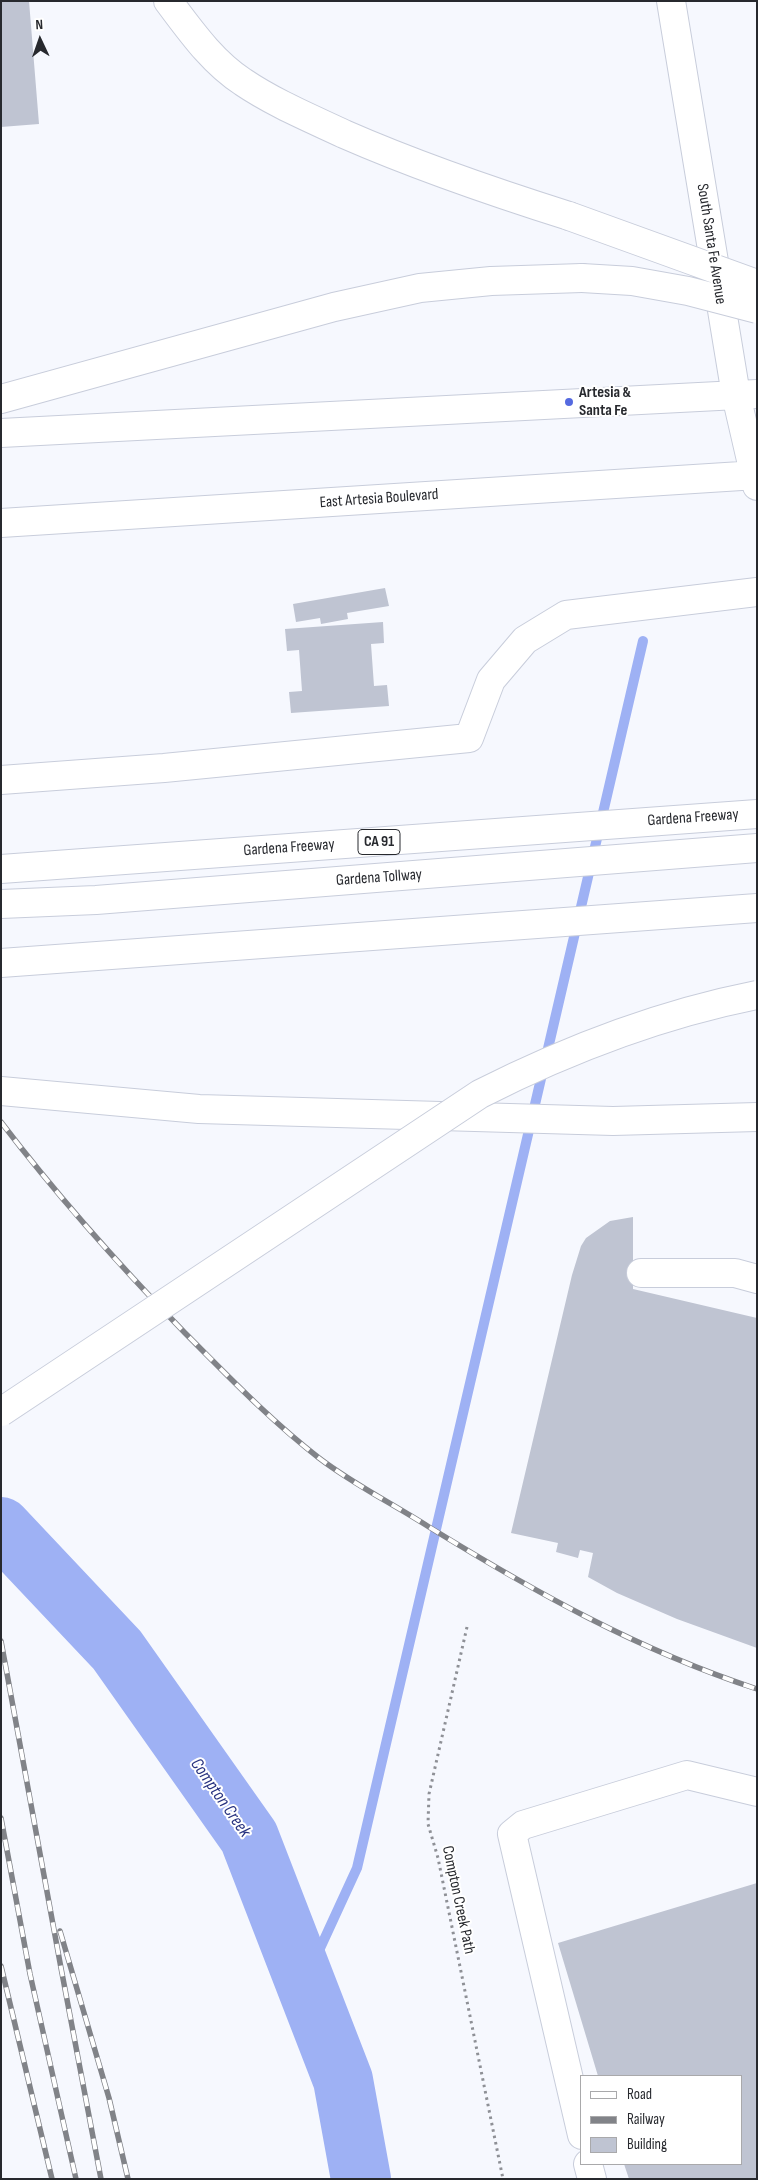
<!DOCTYPE html>
<style>
body{margin:0}
#map{position:relative;width:758px;height:2180px;overflow:hidden;background:#f6f8fe;font-family:"Sofia Sans Condensed",sans-serif}
canvas{display:block}
.frame{position:absolute;inset:0;border:2px solid #27292e;pointer-events:none}
.legend{position:absolute;left:580px;top:2075px;width:162px;height:90px;box-sizing:border-box;background:#fff;border:1px solid #a9a9ab;margin:0;padding:6px 9px;list-style:none;font-size:15px;color:#27292e}
.legend li{display:flex;align-items:center;gap:10px;height:25px}
.legend b{width:25px;border:1px solid #a9a9ab}
.north{position:absolute;left:15px;top:15px;width:50px;height:50px;-webkit-text-stroke:4px #fff;paint-order:stroke;rotate:357deg;font-size:14px;font-weight:700;line-height:20px;text-align:center;color:#27292e}
.north::after{content:'';display:block;margin:auto;width:18px;height:22px;background:#27292e;clip-path:polygon(50% 0,100% 100%,50% 72%,0 100%)}
</style>
<div id="map">
<canvas width="758" height="2180"></canvas>
<div class="frame"></div>
<ul class="legend">
<li><b style="height:6px;background:#fff"></b>Road</li>
<li><b style="height:6px;background:#818388"></b>Railway</li>
<li><b style="height:14px;background:#bfc4d2"></b>Building</li>
</ul>
<div class="north">N</div>
</div>
<script>
const g = document.querySelector('canvas').getContext('2d');
g.lineJoin = 'round';
function stroke(path, color, width, dash) { g.strokeStyle = color; g.lineWidth = width; g.lineCap = dash ? 'butt' : 'round'; g.setLineDash(dash || []); g.stroke(path); }
function fill(path, color) { g.fillStyle = color; g.fill(path, 'evenodd'); }
function label(font, color, halo, rows, align = 'center') {
  g.font = font + ' "Sofia Sans Condensed",sans-serif'; g.lineWidth = 4; g.setLineDash([]); g.textBaseline = 'middle'; g.strokeStyle = halo; g.fillStyle = color; for (const [text, x, y, turn = 0] of rows) {
    g.save(); g.translate(x, y); g.rotate((+turn || 0) * Math.PI / 180); g.textAlign = isNaN(turn) ? turn : align; if (halo) g.strokeText(text, 0, 0); g.fillText(text, 0, 0); g.restore();
  }
}
stroke(new Path2D(`
 M305,1981L357,1868L643,641`), '#9eb1f4', 10);
stroke(new Path2D(`
 M1,1527L117,1650L249,1837L343,2080L361,2179`), '#9eb1f4', 60);
fill(new Path2D(`
 M1,1H29L39,124L1,127Z
 M385,588L389,606L347,613L348,619L321,624L320,618L296,622L293,604Z
 M383,622L384,643L371,644L374,686L387,685L389,706L291,713L289,692L302,691L299,650L287,651L285,629Z
 M633,1217V1289L757,1318V1648L677,1619L617,1593L588,1577L593,1553L580,1550L578,1558L556,1552L558,1543L511,1533L572,1275L581,1246L586,1238L610,1221Z
 M757,1883V2179H629L624,2164H742V2076H598L558,1943Z`), '#bfc4d2');
const minor = new Path2D(`
 M1,780L164,768L469,738L491,680L525,640L566,615L757,592
 M641,1273H735L757,1279
 M582,2135L512,1834L523,1825L687,1775L757,1792
 M588,2164L592,2179`);
const major = new Path2D(`
 M671,1L736,395L757,486
 M1,433L757,394
 M1,523L757,475`);
const highway = new Path2D(`
 M168,1C190,30 212,62 243,82C274,103 310,118 344,134C417,166 493,192 569,216
 M1,399L334,307L420,288L491,281L582,278
 M1,869L757,814
 M1,904L96,900L757,848
 M1,963L757,908
 M1,1091L199,1109L613,1121L757,1117`);
stroke(minor, '#c8cddb', 30);
stroke(major, '#c8cddb', 30);
stroke(highway, '#c8cddb', 30);
stroke(new Path2D(`
 M467,1627L429,1794L428,1824L438,1858L503,2179`), '#8e9096', 3, [2.5, 4]);
stroke(minor, '#fff', 28);
stroke(major, '#fff', 28);
stroke(highway, '#fff', 28);
const rail = new Path2D(`
 M1,1122C58,1197 120,1266 185,1333C228,1376 270,1420 319,1458C353,1484 393,1504 429,1527C535,1592 638,1650 757,1689
 M1,1641L61,1968L101,2179
 M1,1818L30,1974L76,2179
 M60,1931L109,2098L128,2179
 M1,1966L52,2179`);
stroke(rail, '#818388', 5.5);
stroke(rail, '#fff', 4, [11]);
const highwayBridge = new Path2D(`
 M569,216L757,284
 M582,278L632,281L688,291L757,309
 M1,1412L480,1094C567,1050 661,1014 757,995`);
stroke(highwayBridge, '#c8cddb', 30, []);
stroke(highwayBridge, '#fff', 28);
for (const [x, y, r, color] of [
 [569,402,5,"#556ae0"]
]) { const dot = new Path2D(); dot.arc(x, y, r, 0, 2 * Math.PI); g.fillStyle = color; g.fill(dot); stroke(dot, '#fff', 2); }
for (const [x, y, w] of [
 [379,842,42]
]) { const box = new Path2D(); box.roundRect(x - w / 2, y - 12.5, w, 25, 4); g.fillStyle = '#fff'; g.fill(box); stroke(box, '#27292e', 1); }
label('bold 15px', '#27292e', null, [
 ["CA 91",379,842]
]);
label('16px', '#27292e', '#fff', [
 ["South Santa Fe Avenue",711,244,81],
 ["East Artesia Boulevard",379,499,-4],
 ["Gardena Freeway",693,818,-4],
 ["Gardena Freeway",289,848,-4],
 ["Gardena Tollway",379,878,-4],
 ["Compton Creek Path",458,1900,78]
]);
label('bold 16px', '#27292e', '#fff', [
 ["Artesia &",579,393],
 ["Santa Fe",579,411]
], 'left');
label('italic 18px', '#283380', '#fff', [
 ["Compton Creek",220,1798,55]
]);
</script>
